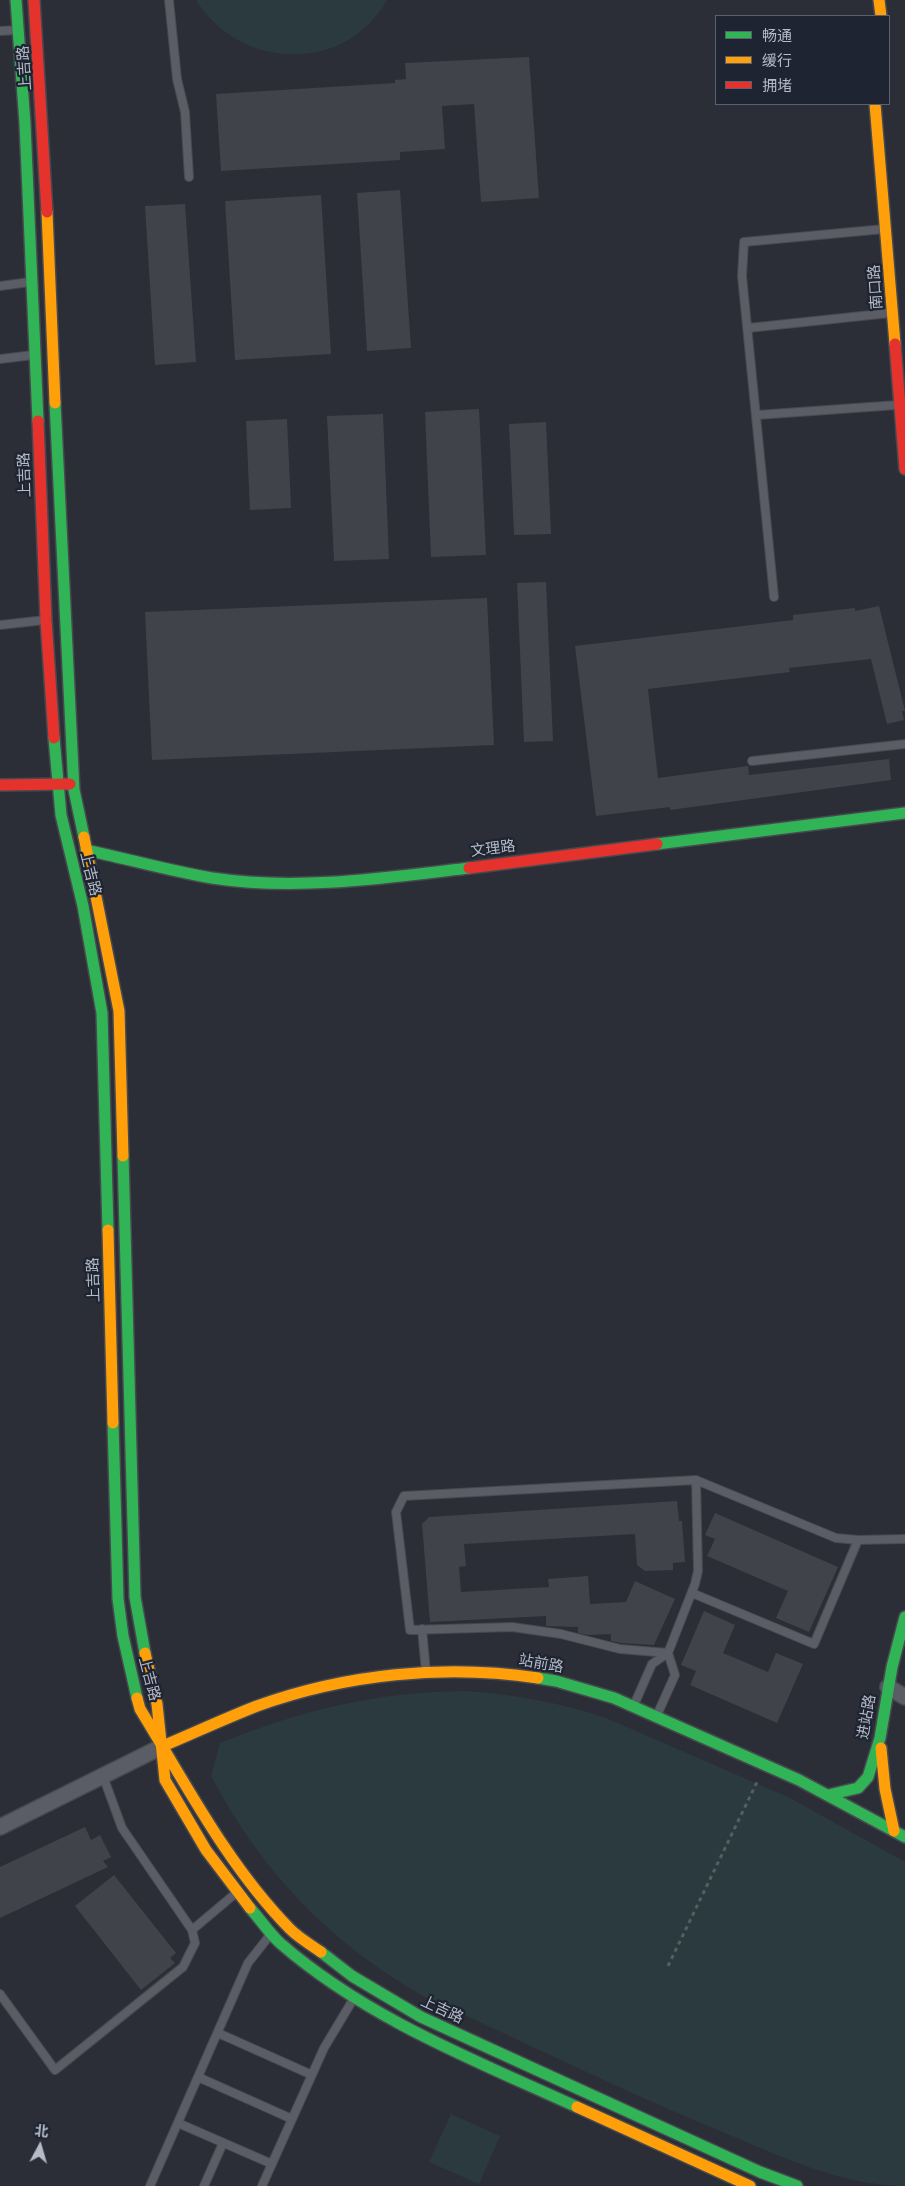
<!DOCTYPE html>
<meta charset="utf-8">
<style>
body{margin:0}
#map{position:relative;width:905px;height:2186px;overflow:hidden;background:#2b2e36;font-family:"PT Sans Narrow","Noto Sans SC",sans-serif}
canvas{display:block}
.legend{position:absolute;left:715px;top:15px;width:175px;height:90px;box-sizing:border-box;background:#1e2431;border:1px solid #5a606d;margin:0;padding:6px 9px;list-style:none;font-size:15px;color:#b5bbc7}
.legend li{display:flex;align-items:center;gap:10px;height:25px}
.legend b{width:25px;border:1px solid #5a606d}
.north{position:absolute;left:15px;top:2121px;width:50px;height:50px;-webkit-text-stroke:4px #1e2431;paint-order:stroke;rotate:6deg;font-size:14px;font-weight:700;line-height:20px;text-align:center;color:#b5bbc7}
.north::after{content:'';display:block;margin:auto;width:18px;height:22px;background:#b5bbc7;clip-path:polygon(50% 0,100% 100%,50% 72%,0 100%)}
</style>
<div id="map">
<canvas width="905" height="2186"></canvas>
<ul class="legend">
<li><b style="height:6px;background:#30b455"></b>畅通</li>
<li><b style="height:6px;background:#ff9f0a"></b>缓行</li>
<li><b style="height:6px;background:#e5322d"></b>拥堵</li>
</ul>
<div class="north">北</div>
</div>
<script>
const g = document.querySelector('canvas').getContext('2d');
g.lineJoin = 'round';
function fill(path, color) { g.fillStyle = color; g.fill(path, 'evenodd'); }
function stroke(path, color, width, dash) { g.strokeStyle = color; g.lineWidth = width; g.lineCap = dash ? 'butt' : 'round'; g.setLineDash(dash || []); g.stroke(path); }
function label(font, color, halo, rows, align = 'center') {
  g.font = font + ' "PT Sans Narrow","Noto Sans SC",sans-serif'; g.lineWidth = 4.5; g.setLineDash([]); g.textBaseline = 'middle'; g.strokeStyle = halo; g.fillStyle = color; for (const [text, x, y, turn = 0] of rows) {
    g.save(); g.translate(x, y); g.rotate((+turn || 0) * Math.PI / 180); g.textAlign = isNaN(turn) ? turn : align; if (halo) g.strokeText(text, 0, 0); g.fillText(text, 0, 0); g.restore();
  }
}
fill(new Path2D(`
 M196,0H387C345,75 239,70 196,0Z
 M464,1691C513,1694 559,1702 606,1718L790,1798L905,1862V2186C845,2186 787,2159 732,2136C627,2093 524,2042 421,1995C327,1940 262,1872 211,1776L220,1743C302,1710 376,1692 464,1691Z
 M451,2114L500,2136L479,2184L429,2162Z`), '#2a3a3e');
fill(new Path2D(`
 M529,57L539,198L481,202L474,104L442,106L445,149L400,152V160L221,171L216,94L395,83V80L406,79L405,63Z
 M400,190L411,348L367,351L357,193Z
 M321,195L331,354L235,360L225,201Z
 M185,204L196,362L155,365L145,206Z
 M479,409L486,555L431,557L425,412Z
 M383,414L389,559L334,561L327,416Z
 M287,419L291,508L250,510L246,421Z
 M546,422L551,534L514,535L509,424Z
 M546,582L553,741L524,742L517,583Z
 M487,598L494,745L152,760L145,612Z
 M879,606L905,711H902L904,720L887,724L871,659L789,668L790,672L648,689L658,778L748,766L749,775L889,759L891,780L670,810V807L596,816L575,646L793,620V615L855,608V611Z
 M677,1501L679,1521H682L685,1562L673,1563V1570L645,1571L637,1565L635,1534L464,1544L466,1566L459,1567L461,1592L549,1587L548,1579L588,1576L590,1604L626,1602L635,1581L675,1599L654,1645L621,1643L611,1641V1634L588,1635L578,1633V1627L546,1626V1616L430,1622L422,1524L429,1517Z
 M715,1513L838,1567L809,1632L776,1618L788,1591L707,1556L715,1539L705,1535Z
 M704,1611L735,1625L723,1653L768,1672L776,1653L803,1664L777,1723L690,1685L696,1671L681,1665Z
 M85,1827L91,1840L100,1835L111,1857L103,1861L108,1867L0,1918V1867Z
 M114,1875L176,1953L170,1958L175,1963L141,1990L75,1906Z`), '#40434a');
const lane = new Path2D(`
 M169,0L177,79L185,112L189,177
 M0,31L18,30
 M0,286L30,282
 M748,328L890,313
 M0,359L33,355
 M757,415L897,405
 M774,597L742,276L744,242L884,229
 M0,625L45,620
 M752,761L905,744
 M692,1593L814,1644L858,1540
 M422,1629L426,1672
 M668,1653L620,1649L561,1634L512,1627L410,1630L396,1512L404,1496L696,1480L836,1538L858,1540L905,1539
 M634,1705L652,1664L668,1653L695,1584L698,1571L696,1480
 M657,1715L675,1675L668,1653
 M192,1930L236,1893
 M0,1994L55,2070L183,1967L195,1943L192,1930L122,1828L103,1776
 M218,2033L312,2075
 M198,2077L292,2119
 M178,2123L272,2164
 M150,2186L248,1963L270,1935
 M204,2186L223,2143
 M262,2186L324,2048L354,1998`);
const street = new Path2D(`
 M888,1687L905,1697
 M0,1827L163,1746`);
const fast = new Path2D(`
 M16,0L25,124L38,421
 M55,403L74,790L84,837
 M54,738L61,815L83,906L102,1013L108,1230
 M657,844L905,813
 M86,850C128,859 170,871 212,878C297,891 385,878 469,868
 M123,1156L135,1597L145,1653
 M113,1423L118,1599L123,1636L137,1698
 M538,1678L556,1681L614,1698L799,1780L905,1837
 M828,1795L858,1788L868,1777L880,1738L892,1667L905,1617
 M250,1908C260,1919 269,1933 280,1943C366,2018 474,2060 577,2107
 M321,1952L352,1976L421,2017L760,2172L797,2186`);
const slow = new Path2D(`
 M879,0L881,16
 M875,104L895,344
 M47,212L55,403
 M84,837L119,1011L123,1156
 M108,1230L113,1423
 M145,1653L157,1704L165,1780L206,1850L250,1908
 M137,1698L140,1709C186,1784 228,1866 290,1929C299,1938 311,1945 321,1952
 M163,1746C194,1733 226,1718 257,1706C346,1674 444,1664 538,1678
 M881,1748L885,1789L894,1831
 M577,2107L750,2186`);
const jam = new Path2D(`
 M34,0L47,212
 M895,344L905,469
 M38,421L46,620L54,738
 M0,785L70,784
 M469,868L657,844`);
stroke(lane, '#46494f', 10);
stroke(street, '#46494f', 18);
stroke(fast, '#46494f', 14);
stroke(slow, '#46494f', 14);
stroke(jam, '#46494f', 14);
stroke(new Path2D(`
 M668,1966L758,1780`), '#585d62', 3, [4, 4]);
stroke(lane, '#5a5d65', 8);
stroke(street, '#5a5d65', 15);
stroke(fast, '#30b455', 11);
stroke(slow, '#ff9f0a', 11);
stroke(jam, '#e5322d', 11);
label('15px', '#b5bbc7', '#1e2431', [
 ["上吉路",25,68,-94],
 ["南口路",876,287,-94],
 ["上吉路",25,475,-92],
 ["文理路",493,849,-7],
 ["上吉路",90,874,76],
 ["上吉路",94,1280,-92],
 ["站前路",541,1664,10],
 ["上吉路",149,1679,75],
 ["进站路",867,1717,-80],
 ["上吉路",442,2010,25]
]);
</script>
